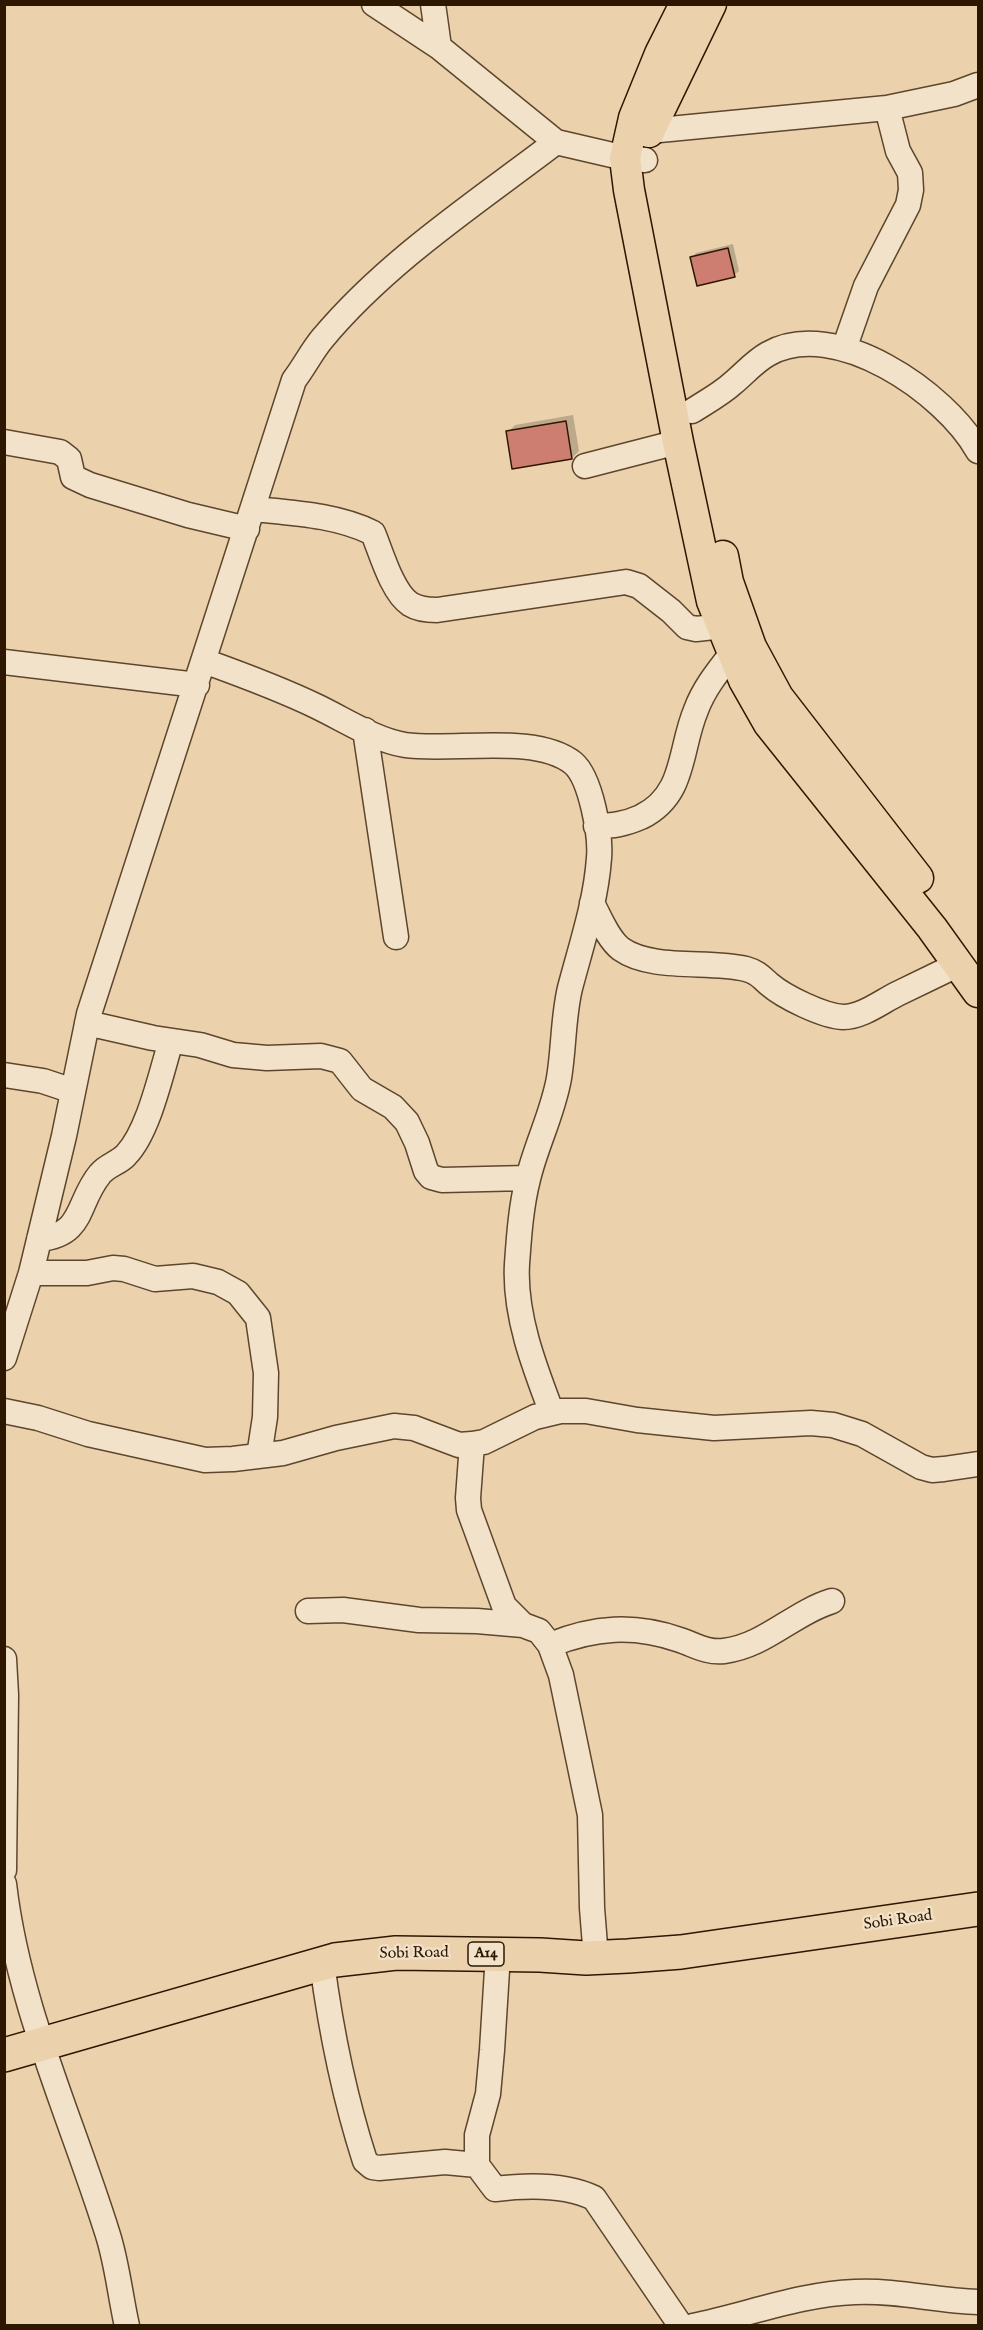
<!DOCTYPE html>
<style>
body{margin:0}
#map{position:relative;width:983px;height:2330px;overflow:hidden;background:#ebd2ad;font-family:"IM FELL English",serif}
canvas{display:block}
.frame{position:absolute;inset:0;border:6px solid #2e1700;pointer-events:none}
</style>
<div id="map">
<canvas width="983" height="2330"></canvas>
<div class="frame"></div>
</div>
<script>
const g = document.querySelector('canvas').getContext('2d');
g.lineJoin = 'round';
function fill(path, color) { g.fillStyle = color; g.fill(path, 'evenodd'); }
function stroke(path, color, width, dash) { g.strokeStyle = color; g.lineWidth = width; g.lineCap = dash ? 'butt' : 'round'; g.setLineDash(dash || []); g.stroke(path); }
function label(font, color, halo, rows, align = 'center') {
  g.font = font + ' "IM FELL English",serif'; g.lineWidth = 4.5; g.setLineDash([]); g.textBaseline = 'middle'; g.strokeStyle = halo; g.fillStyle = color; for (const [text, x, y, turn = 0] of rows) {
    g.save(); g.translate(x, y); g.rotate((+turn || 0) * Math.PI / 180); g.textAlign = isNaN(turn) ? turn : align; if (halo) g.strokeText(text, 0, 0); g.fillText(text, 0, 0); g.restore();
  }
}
fill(new Path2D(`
 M733,244L739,271L734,275L692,257L696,253Z
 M573,415L579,451L572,458L508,432L515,425Z`), '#0003');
const building = new Path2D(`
 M728,248L735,277L697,286L690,257Z
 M566,421L572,459L512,469L506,431Z`);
fill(building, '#cd7e71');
stroke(building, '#2e1700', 1.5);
const minor = new Path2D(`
 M374,4L439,47L556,142L625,158L645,160
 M433,4L439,47
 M649,131L887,108L954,94L978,85
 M844,349L866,286L908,205L911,190L910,173L898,151L887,108
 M692,411C706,402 721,394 733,383C744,374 755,361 768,354C835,316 946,393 978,451
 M4,442L60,452L69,459L73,477L90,485L188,515L247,529
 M585,466L678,442
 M254,509C293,513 337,515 373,533C381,552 392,592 410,604C418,609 428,610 437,610L626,582L639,586L671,611L687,627L696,629L723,626
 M204,661C243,675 281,689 318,707C345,720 375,740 405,745C452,752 535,733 573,763C591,778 601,836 599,858C596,902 581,946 570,988C563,1017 564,1048 559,1078C553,1113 536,1145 528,1179C521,1206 519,1236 517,1264C514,1314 534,1366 552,1413
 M4,662L197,685
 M365,730L396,937
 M596,826C613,826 625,824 641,817C686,795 679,750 696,710C704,688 719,670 733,652
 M592,903C600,918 608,939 621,949C652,971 710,960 746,969C757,972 761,977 769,984C784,997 823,1016 843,1017C862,1017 881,1002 897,994C918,984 938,974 959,964
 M87,1023L153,1038L200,1045L233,1055L267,1058L321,1056L340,1061L362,1089L393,1107L407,1122L417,1143L426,1171L431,1177L442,1180L528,1178
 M4,1075L43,1081L73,1091
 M39,1239C85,1235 76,1203 100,1174C107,1165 119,1163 126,1155C149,1131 161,1073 171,1041
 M31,1273H87L113,1268L124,1269L155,1279L193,1276L218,1282L238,1293L258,1318L266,1373L265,1417L259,1456
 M4,1358L31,1273L64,1136L89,1014L294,380C304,367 312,351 322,339C387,261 476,203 556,142
 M4,1411L38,1418L88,1434L205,1460L233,1459L283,1453L336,1438L394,1426L414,1428L459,1445L472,1444L484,1442L535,1417L560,1411H586L637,1420L714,1428L811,1423L833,1425L862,1434L921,1467L932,1470L944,1469L978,1464
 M472,1444L468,1498L469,1510L504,1606L523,1625
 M308,1611L343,1610L419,1620L477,1621L523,1625L539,1631L550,1645L561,1675L590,1815L592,1908L596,1958
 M550,1645C594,1627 634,1624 680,1640C695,1645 707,1653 724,1651C765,1646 793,1613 832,1601
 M4,1659L6,1695L4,1870
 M4,1884C18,2005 71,2117 107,2232C117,2262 120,2295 127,2326
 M322,1963C331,2031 344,2096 365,2161L372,2167L379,2168L445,2162L477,2165L495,2189C527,2185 565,2184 594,2198L681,2326
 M477,2165V2135L488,2094L492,2050L498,1954
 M693,2326C747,2315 800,2294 855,2292C898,2290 936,2301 978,2302`);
const major = new Path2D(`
 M685,4L660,54L634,118L625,158L629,190L678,442L712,601L744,680L769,724L932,928L978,992
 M649,132L711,4
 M723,556L728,582L751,647L778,697L918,878`);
const highway = new Path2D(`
 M4,2055L335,1960L396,1953L540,1955L586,1958L628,1956L681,1952L978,1909`);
stroke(minor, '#5d462b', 27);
stroke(major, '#2e1700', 33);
stroke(highway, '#2e1700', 36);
stroke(minor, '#f2e2ca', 24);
stroke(major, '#ebd2ad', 30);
stroke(highway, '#ebd2ad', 33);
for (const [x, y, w] of [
 [486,1954,36]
]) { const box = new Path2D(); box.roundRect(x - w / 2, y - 12, w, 24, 4.5); g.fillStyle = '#f2e2ca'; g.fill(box); stroke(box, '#2e1700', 1.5); }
label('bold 15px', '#2e1700', null, [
 ["A14",486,1954]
]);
label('16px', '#2e1700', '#f2e2ca', [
 ["Sobi Road",898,1921,-8],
 ["Sobi Road",414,1954,-1]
]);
</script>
